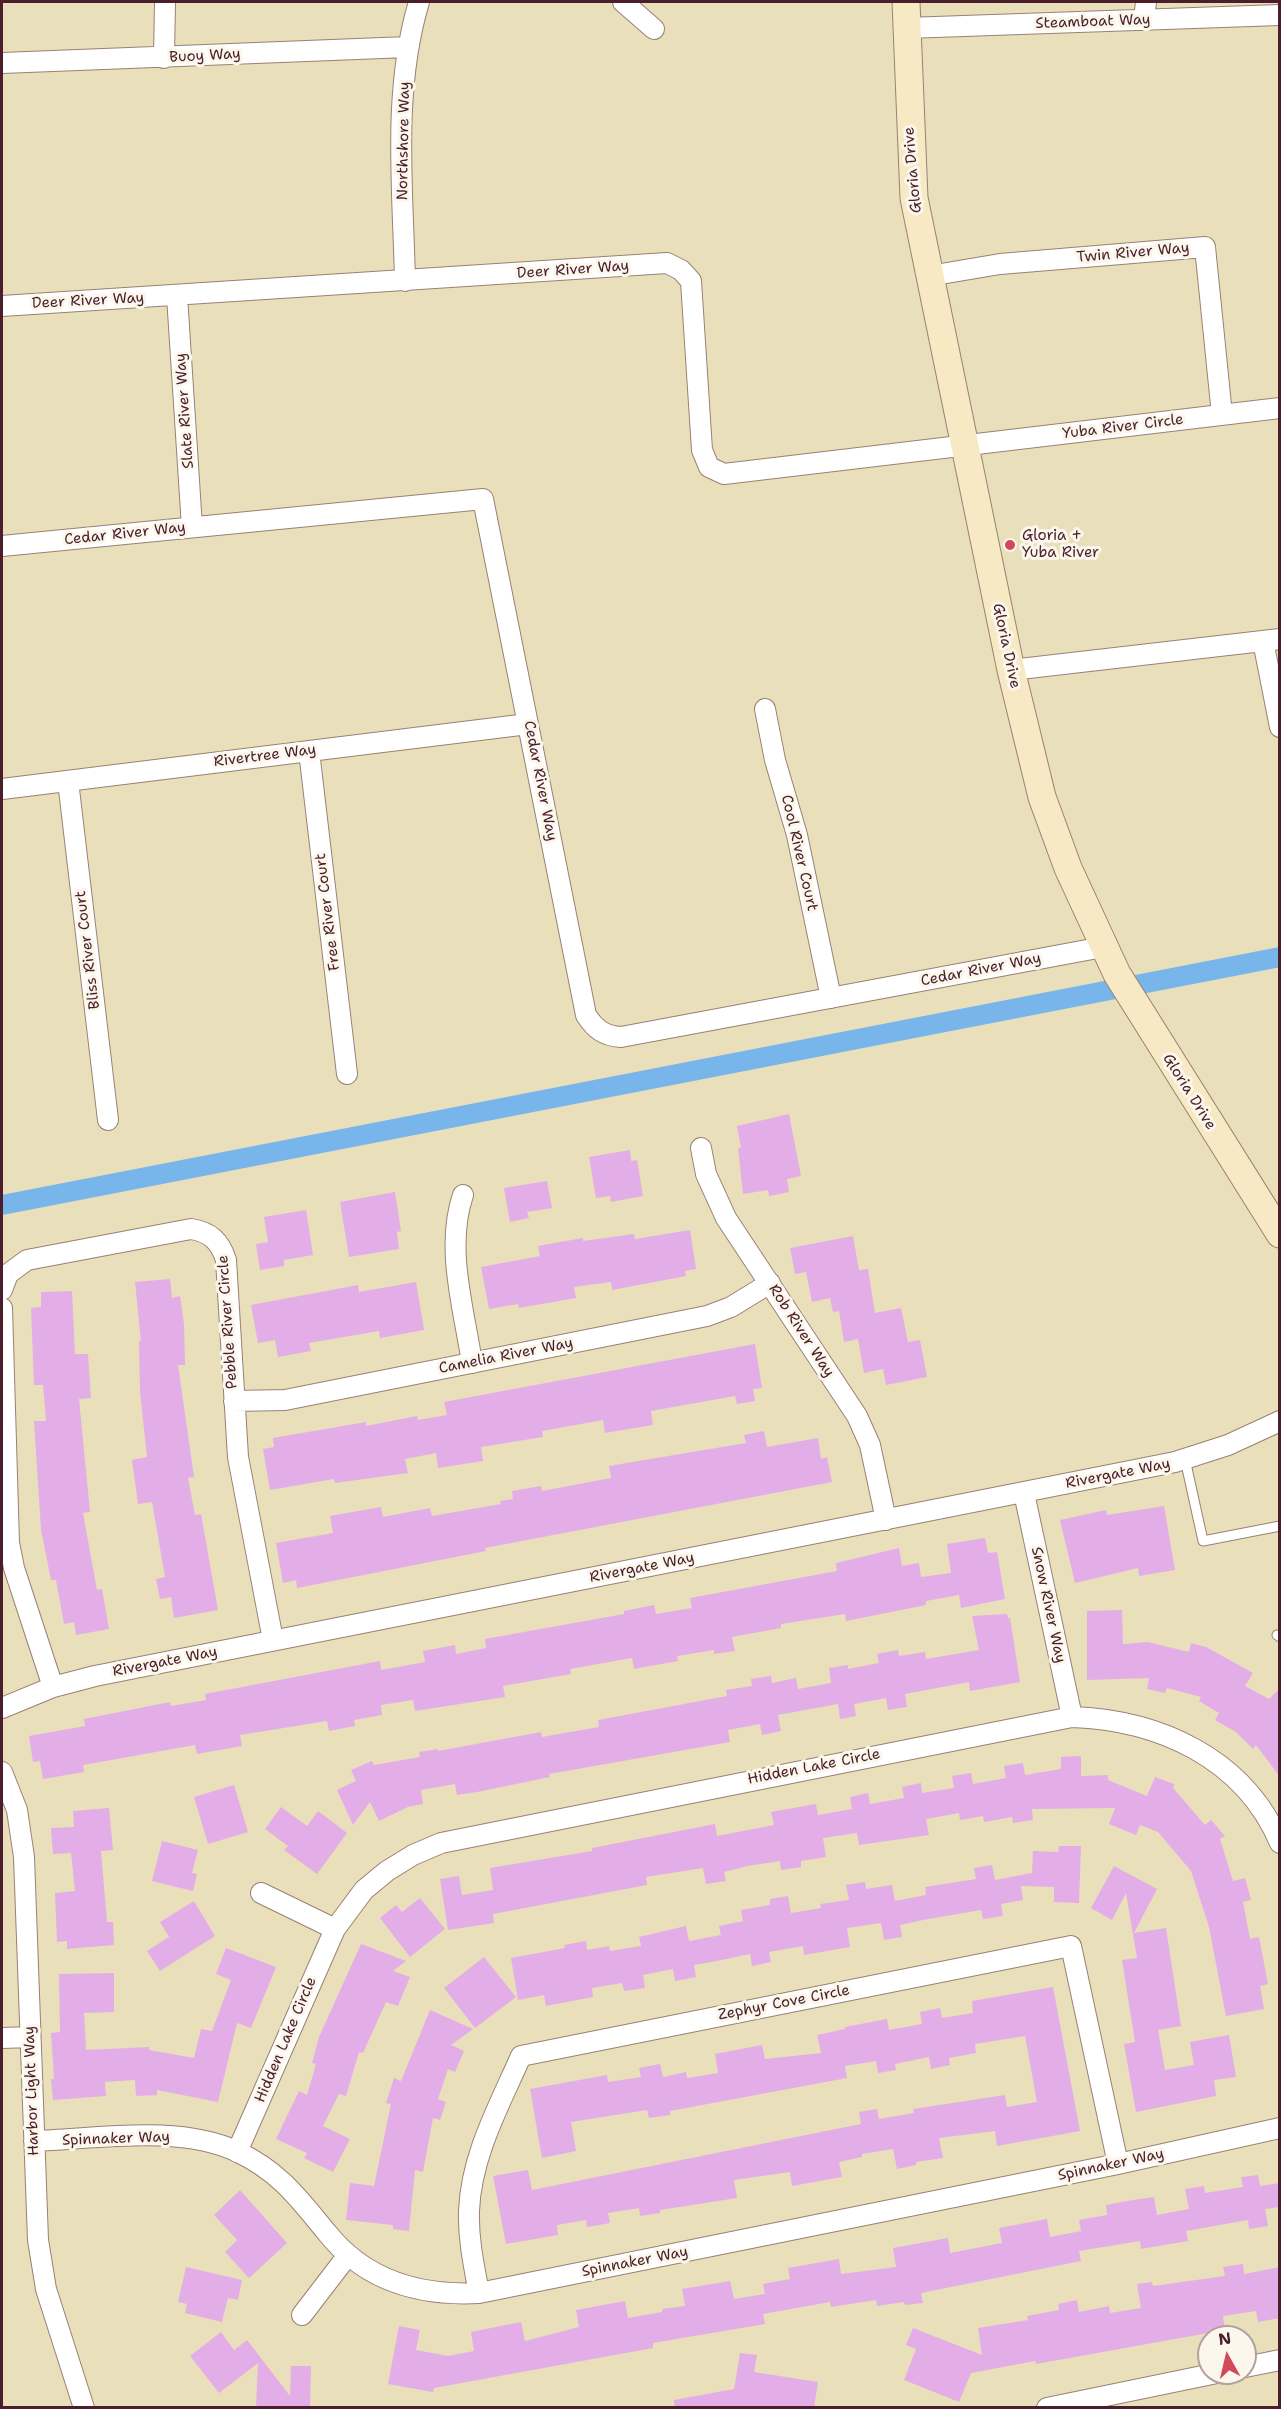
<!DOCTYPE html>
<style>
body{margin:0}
#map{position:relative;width:1281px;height:2409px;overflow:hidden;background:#e9e0bb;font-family:"Shantell Sans",sans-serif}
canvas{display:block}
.frame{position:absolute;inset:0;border:3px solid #4a1f2b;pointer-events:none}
.north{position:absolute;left:1197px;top:2325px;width:60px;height:60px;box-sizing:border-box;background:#fbf7ec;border:2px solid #b4a19f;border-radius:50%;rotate:352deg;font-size:16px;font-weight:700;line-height:24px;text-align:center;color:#4a1f2b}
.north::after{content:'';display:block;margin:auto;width:21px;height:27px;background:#d1495b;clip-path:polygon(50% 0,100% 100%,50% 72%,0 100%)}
</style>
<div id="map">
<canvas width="1281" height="2409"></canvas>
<div class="frame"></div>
<div class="north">N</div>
</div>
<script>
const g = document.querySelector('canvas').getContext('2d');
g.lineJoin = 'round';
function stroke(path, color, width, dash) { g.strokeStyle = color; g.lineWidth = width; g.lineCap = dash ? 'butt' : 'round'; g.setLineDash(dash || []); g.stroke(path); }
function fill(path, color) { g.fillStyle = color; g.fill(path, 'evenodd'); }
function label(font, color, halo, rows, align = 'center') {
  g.font = font + ' "Shantell Sans",sans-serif'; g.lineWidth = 6; g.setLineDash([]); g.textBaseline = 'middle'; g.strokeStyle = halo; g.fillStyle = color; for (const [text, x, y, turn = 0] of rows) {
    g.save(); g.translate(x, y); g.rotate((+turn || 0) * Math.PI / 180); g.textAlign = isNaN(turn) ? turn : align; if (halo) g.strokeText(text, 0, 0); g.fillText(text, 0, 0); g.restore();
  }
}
stroke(new Path2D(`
 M2,1205L1280,957`), '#78b5ea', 20);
fill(new Path2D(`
 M789,1114L801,1176L787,1179L789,1192L769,1196L768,1190L743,1194L738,1148H741L737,1126Z
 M630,1150L631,1161L637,1160L643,1196L611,1202L610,1196L596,1198L589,1157Z
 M547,1181L552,1208L527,1212L529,1218L510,1222L504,1188Z
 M395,1192L401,1231L397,1232L399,1249L349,1257L340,1202Z
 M306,1210L313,1255L284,1260V1266L260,1270L256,1244L268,1242L264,1217Z
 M690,1230L696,1269L685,1271L686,1276L612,1290L611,1282L574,1287L576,1298L519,1308L518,1304L489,1309L481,1267L540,1256L538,1246L583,1238V1241L634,1234L635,1239Z
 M853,1236L859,1270L868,1269L875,1313L901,1308L908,1342L920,1340L927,1377L886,1385L883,1369L864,1373L858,1339L844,1342L839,1311L833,1312L830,1298L812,1302L806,1272L795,1274L790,1248Z
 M170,1279L172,1298L180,1296L184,1324L185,1365H178L194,1477L188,1478L195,1515L201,1514L218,1610L174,1618L171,1597L160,1599L156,1579L165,1577L152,1502L138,1504L132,1460L147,1457L140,1392L139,1341H141L135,1282Z
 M416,1282L424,1330L380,1338L379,1331L309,1343L311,1351L278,1357L275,1340L258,1343L251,1305L358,1285L359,1292Z
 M72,1291L75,1354H88L91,1398L79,1399L90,1512L83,1513L97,1590L102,1589L109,1629L76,1635L74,1622L64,1624L56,1580H51L41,1530L34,1421H46L43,1385H34L31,1308L41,1307V1292Z
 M755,1344L762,1388L753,1389L755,1401L737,1404L735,1396L651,1411L653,1425L605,1433L603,1420L542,1431L543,1437L481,1447L483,1461L438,1468L436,1453L405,1459L408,1473L335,1483L334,1479L270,1490L263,1449L274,1447L273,1438L366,1422V1426L417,1416L418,1420L447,1415L444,1402Z
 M764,1431L767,1447L818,1438L821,1459L827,1457L832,1482L485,1548L486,1551L297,1588L296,1580L283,1583L276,1543L333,1533L330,1516L381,1507L383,1517L430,1508L432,1516L501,1504L500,1501L513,1499L512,1491L541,1486L542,1491L611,1478L609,1466L746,1443L744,1435Z
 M1164,1506L1175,1570L1139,1576L1138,1568L1075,1583L1060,1520L1106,1510L1107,1515Z
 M985,1538L988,1553L997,1552L1005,1599L961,1608L959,1595L926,1601V1605L846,1621L845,1614L781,1624V1628L732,1637L735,1651L714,1654V1650L677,1656L678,1661L634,1669L632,1658L570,1669L571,1674L503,1686L505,1697L415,1711L413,1700L381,1705L382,1715L354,1720L355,1726L329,1731L327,1721L240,1735L242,1746L197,1754L195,1745L83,1765L84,1772L43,1779L40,1761L33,1762L29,1736L85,1726L84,1719L170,1702L171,1706L206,1700L205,1694L380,1661L381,1670L425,1662L423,1651L455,1645L456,1654L486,1648L485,1639L624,1614V1611L654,1605L656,1614L692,1608L690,1598L837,1571L836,1563L899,1548L902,1566L919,1563L921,1577L951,1573L947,1544Z
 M1122,1610L1123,1644L1148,1642L1189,1652L1191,1643L1206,1647L1253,1673L1245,1686L1269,1699L1280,1688V1777L1256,1745L1253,1749L1236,1732L1215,1720L1219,1713L1199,1701L1201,1697L1167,1688L1165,1693L1147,1689L1149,1678L1087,1680V1611Z
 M1007,1614L1008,1618H1010L1020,1682L970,1691L969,1682L905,1694L907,1707L888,1710L886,1698L854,1704L856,1716L840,1719L838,1704L778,1715L781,1731L762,1735L760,1724L728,1730L730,1742L549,1774L550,1777L477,1792L457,1795L455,1784L421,1790L423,1804L408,1807L379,1821L370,1802L353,1825L337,1790L356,1781L351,1770L372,1761L374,1765L420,1757L419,1752L438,1749V1751L541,1732L542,1737L599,1727L598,1720L727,1696L726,1690L752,1686L751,1679L771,1676L772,1683L796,1678L798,1689L831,1683L829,1668L848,1665V1669L879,1663L877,1654L898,1650L899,1656L925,1652L926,1659L979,1650L972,1616Z
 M1081,1756V1776L1108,1775V1780L1147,1796L1155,1777L1174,1784L1173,1788L1205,1825L1211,1820L1225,1836L1220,1839L1233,1881L1245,1878L1251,1900L1243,1902L1250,1939L1259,1937L1264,1963L1268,1984L1260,1986L1264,2009L1226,2016L1209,1927L1191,1871L1158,1832L1140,1825L1136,1835L1109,1824L1115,1808L1032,1809L1033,1820L1013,1823L1012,1817L984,1822L983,1816L960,1820L959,1813L926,1819L929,1835L859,1845L857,1833L823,1838L826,1857L801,1861V1867L781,1870L780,1861L748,1866L724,1872L726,1881L706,1884L703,1868L646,1877L647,1885L493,1914L494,1923L448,1930L440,1879L459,1876L462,1895L493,1890L490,1868L592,1851V1848L715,1824L717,1836L774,1825L771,1812L816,1804L818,1815L852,1809L850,1797L868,1793L870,1804L904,1798L902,1787L921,1783L922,1793L954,1788L952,1776L971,1773L973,1784L1006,1778L1004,1766L1023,1763L1025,1775L1061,1769V1757Z
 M234,1785L248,1832L208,1844L194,1797Z
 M281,1807L307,1826L318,1811L347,1833L317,1874L284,1850L288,1846L265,1829Z
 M109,1808L113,1850L101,1851L107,1922H113L114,1945L67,1949V1941L57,1942L55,1893L75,1891L71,1853L53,1854L51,1828L74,1827L73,1811Z
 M162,1841L198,1850L192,1873L197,1874L193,1891L152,1881Z
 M1059,1846H1081L1079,1903L1054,1902V1887L1021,1886L1023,1900L1001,1904L1003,1916L983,1919L981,1910L923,1920L900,1925L902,1937L884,1940L881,1923L847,1928L850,1947L804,1955L803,1946L769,1952L771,1962L752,1966L750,1954L717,1961L694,1965L696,1977L675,1981L673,1969L643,1975L645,1988L624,1991L622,1983L592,1988L593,1997L546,2006L544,1995L518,2000L511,1958L565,1948L564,1945L586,1941L587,1950L609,1946L610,1951L641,1946L639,1937L686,1926L689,1941L721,1935L719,1926L743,1921L741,1910L770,1905V1899L788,1896L791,1913L821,1908L820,1904L849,1900L846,1885L865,1882L866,1889L892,1885L895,1901L926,1895L925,1887L976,1879L974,1868L992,1865L995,1880L1032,1873L1033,1851L1058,1852Z
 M1114,1866L1157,1889L1134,1933L1166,1928L1181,2026L1158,2030L1165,2070L1194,2065L1190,2042L1229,2035L1236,2077L1214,2080L1216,2096L1136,2112L1124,2044L1135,2042L1122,1960L1137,1958L1126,1893L1112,1920L1091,1908Z
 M420,1898L445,1929L410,1957L380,1918L396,1905L402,1912Z
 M194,1901L215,1936L160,1971L147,1951L169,1937L160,1922Z
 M361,1944L406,1961L393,1971L410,1977L398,2006L386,2002L363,2053L359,2052L346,2096L339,2094L323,2126L350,2139L333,2172L304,2158L307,2153L276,2139L299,2091L307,2095L316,2064L312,2063L319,2037Z
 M226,1948L276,1967L251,2028L237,2023L218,2102L157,2090V2095L136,2096L135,2080L105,2082L106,2096L53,2100L51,2079H54L51,2033L60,2032L59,1974L114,1973V2012L84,2013L86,2050L149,2047V2050L194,2058L201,2029L212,2031L231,1980L216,1974Z
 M484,1957L516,1997L475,2028L444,1988Z
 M1053,1987L1080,2131L997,2146L995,2131L939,2138L943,2158L916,2162V2165L897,2169L893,2149L862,2154V2157L839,2162L842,2177L792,2186L790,2172L734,2180L737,2198L660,2210V2213L640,2216L639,2208L608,2213L610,2223L587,2227L586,2220L557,2225L558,2235L506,2244L493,2176L528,2170L532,2190L861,2124L859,2112L877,2109L879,2119L914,2113L913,2109L1005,2095L1007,2107L1037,2102L1025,2036L975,2044L976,2053L949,2058L950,2065L931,2069L929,2057L895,2064L896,2070L878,2073L876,2061L845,2066L847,2078L670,2111V2115L649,2118L647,2110L571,2122L576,2151L542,2158L530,2089L607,2075L608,2082L641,2077L639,2068L660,2064L663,2077L686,2072L687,2078L718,2073L715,2054L762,2045L765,2059L821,2053L817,2035L845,2029V2027L887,2019L889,2030L922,2024L920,2012L940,2008L942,2018L973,2013L972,2001Z
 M430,2010L473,2029L451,2045L464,2051L455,2072L448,2069L438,2099L446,2102L440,2120L433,2118L423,2172L415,2170L409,2231L393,2229V2225L346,2220L350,2183L374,2186L391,2104L386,2103L394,2078L401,2081Z
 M1258,2175L1260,2186L1280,2183V2207L1265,2209L1268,2226L1249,2229L1248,2220L1186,2231L1188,2241L1141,2249L1140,2241L1079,2251L1081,2261L921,2293L923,2303L905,2305L904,2302L877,2306L876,2300L831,2307L830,2302L763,2314L765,2324L653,2343V2348L434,2388L433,2392L388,2384L399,2326L420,2330L416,2350L448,2356L474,2351L471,2332L521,2322L525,2341L579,2327L576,2310L625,2301L628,2318L662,2312V2309L685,2306L682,2289L730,2281L734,2299L765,2294L763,2284L790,2279L788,2268L839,2259L841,2274L896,2267L893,2248L948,2238L950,2253L1002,2243L999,2228L1047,2219L1050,2237L1081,2231L1079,2220L1107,2215L1106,2205L1133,2200L1154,2197L1157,2215L1189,2209L1185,2189L1204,2186L1205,2193L1243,2187L1241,2177Z
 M240,2190L287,2243L249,2278L225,2252L237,2240L214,2215Z
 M1243,2264L1244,2274L1280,2267V2318L1258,2322L1256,2311L1223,2316L1225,2330L1036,2364L1035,2361L971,2373L959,2402L904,2380L916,2349L906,2345L913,2328L982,2355L978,2328L1028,2320L1027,2316L1059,2310L1058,2304L1077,2300L1079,2312L1109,2306L1110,2313L1141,2308L1137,2284L1152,2282L1153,2286L1225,2276L1223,2267Z
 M186,2267L242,2280L238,2300L228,2298L222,2322L185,2313L187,2304L178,2302Z
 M221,2332L234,2350L247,2340L290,2396L291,2366H311L310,2408H256L258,2363L219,2393L190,2356Z
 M740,2353L757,2355L754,2372L818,2382L814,2408H675L674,2400L734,2389Z`), '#e3ade7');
const lane = new Path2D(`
 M1185,1459L1203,1541L1280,1526
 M1277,1635L1280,1637`);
const street = new Path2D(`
 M623,2L654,29
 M1144,20L1146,2
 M906,28L1280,15
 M164,58L165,2
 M2,63L408,47
 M929,276L1000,264L1205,247L1222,415
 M405,281C403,188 392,92 419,2
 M177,296L192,527
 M2,306L667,263L681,270L691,281L702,450L709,467L724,474L1280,408
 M2,546L483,499L586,1015C595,1029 604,1036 621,1037L1103,947
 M1263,641L1280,727
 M1011,670L1280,639
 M765,709L775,760L797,835L831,998
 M309,751L347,1074
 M68,781L108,1120
 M2,789L528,724
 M701,1148L706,1174L726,1218L857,1416L870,1445L886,1520
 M463,1195C445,1248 464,1309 472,1363
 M2,1290L8,1274L27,1260L191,1229C210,1232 220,1241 226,1260L238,1457L273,1640
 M2,1308L9,1543L14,1568L53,1687
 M234,1401L285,1400L707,1316L731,1307L770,1283
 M1024,1493L1072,1717
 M2,1708L53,1687L95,1676L1175,1462L1228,1445L1280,1421
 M2,1772L17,1810L24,1857L38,2240L46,2289L84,2408
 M261,1893L335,1929
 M2,2038L30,2037
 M34,2141C97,2139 179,2124 238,2152C280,2172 299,2199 328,2234C366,2281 421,2296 479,2293L1118,2164L1280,2128
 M237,2152L335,1929L364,1890L387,1871L413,1855L441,1843L1072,1717C1159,1720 1244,1758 1280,1843
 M479,2293C474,2266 468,2239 469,2211C471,2156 499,2106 521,2056L1071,1946L1118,2164
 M302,2315L348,2255
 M1245,2367L1280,2360
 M1047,2408L1217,2373`);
const secondary = new Path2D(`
 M906,2L914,198L1011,670L1042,797L1068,868L1117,974L1280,1234`);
stroke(lane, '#9a8073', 11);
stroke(street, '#9a8073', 22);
stroke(secondary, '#9a8073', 29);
stroke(lane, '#fff', 9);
stroke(street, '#fff', 20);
stroke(secondary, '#f7e9c3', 27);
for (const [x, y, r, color] of [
 [1010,545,6,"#d1495b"]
]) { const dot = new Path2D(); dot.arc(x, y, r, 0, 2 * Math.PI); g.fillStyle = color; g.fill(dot); stroke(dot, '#fbf7ec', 2); }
label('15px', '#4a1f2b', '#fbf7ec', [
 ["Steamboat Way",1093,22,-2],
 ["Buoy Way",205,56,-3],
 ["Northshore Way",404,141,-89],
 ["Gloria Drive",913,170,-95],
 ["Twin River Way",1133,253,-5],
 ["Deer River Way",573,270,-4],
 ["Deer River Way",88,301,-3],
 ["Slate River Way",185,411,-94],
 ["Yuba River Circle",1123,427,-7],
 ["Cedar River Way",125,534,-6],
 ["Gloria Drive",1006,646,78],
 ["Rivertree Way",265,756,-7],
 ["Cedar River Way",540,781,79],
 ["Cool River Court",799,853,77],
 ["Free River Court",328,912,-97],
 ["Bliss River Court",88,950,-97],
 ["Cedar River Way",981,970,-11],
 ["Gloria Drive",1189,1092,58],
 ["Pebble River Circle",228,1322,-94],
 ["Rob River Way",801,1331,57],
 ["Camelia River Way",506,1356,-11],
 ["Rivergate Way",1118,1474,-11],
 ["Rivergate Way",642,1568,-11],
 ["Snow River Way",1048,1605,78],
 ["Rivergate Way",165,1662,-11],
 ["Hidden Lake Circle",814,1767,-11],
 ["Zephyr Cove Circle",784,2003,-11],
 ["Hidden Lake Circle",286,2040,-67],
 ["Harbor Light Way",32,2091,-92],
 ["Spinnaker Way",116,2139,-2],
 ["Spinnaker Way",1111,2165,-12],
 ["Spinnaker Way",635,2262,-11]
]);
label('15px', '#4a1f2b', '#fbf7ec', [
 ["Gloria +",1022,536],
 ["Yuba River",1022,553]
], 'left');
</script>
